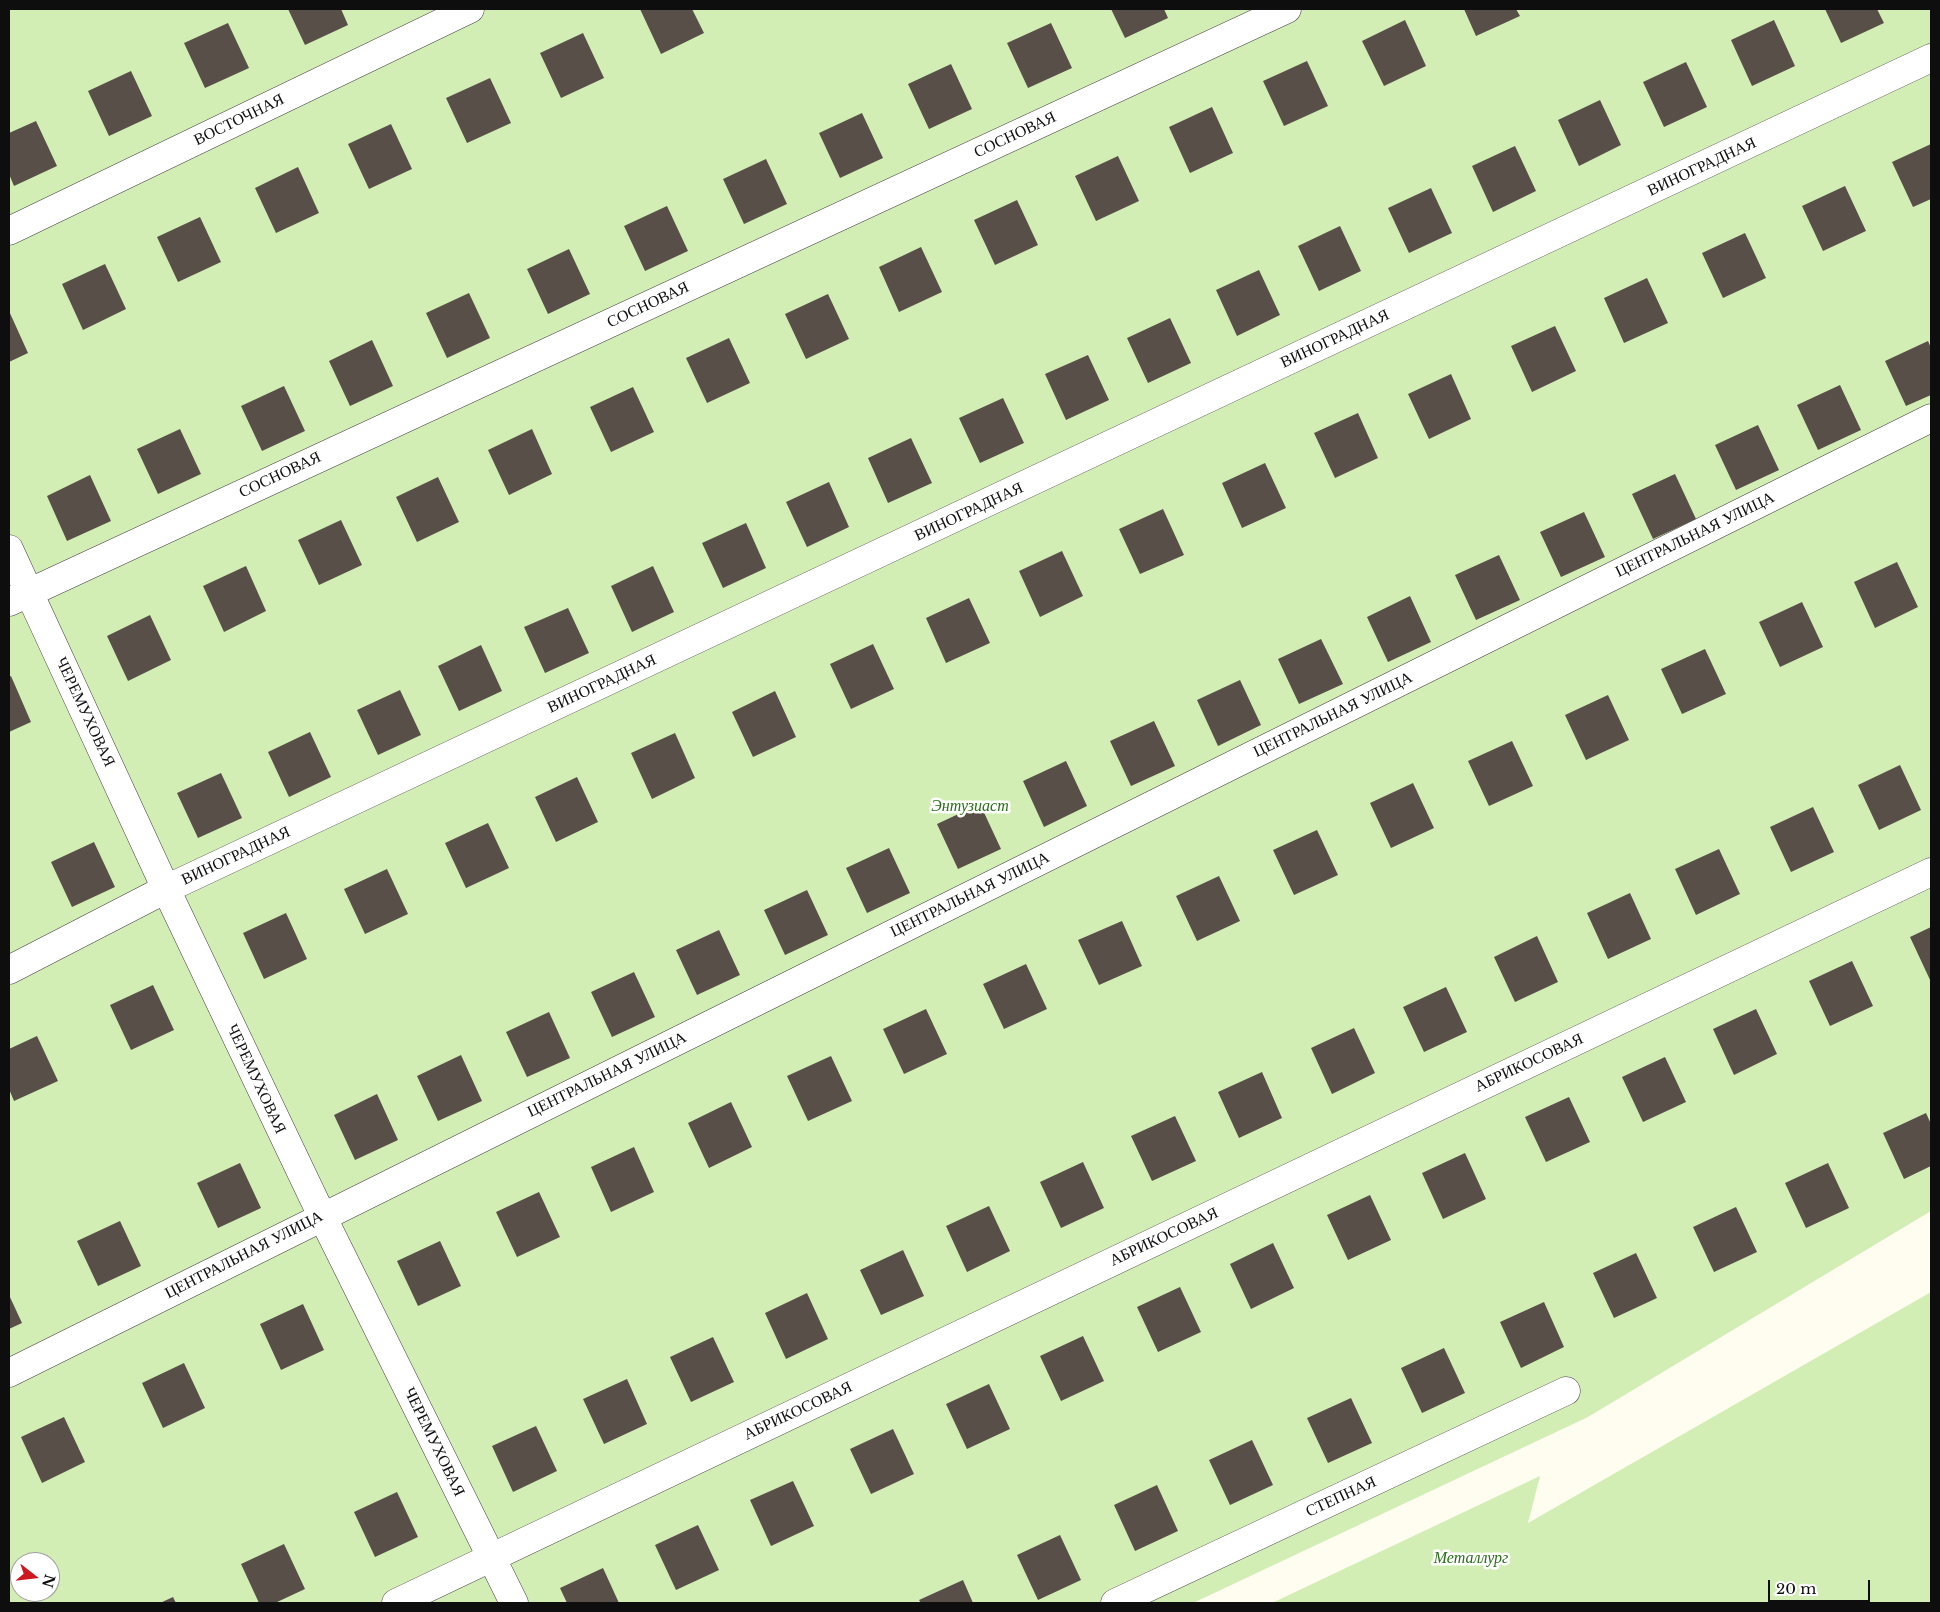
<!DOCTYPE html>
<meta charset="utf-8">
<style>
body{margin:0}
#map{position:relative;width:1940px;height:1612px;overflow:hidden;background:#fffcf0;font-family:"Libre Baskerville",serif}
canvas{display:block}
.frame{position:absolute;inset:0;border:10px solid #0e0e0e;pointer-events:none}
.north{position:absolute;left:10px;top:1552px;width:50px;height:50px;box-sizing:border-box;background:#fff;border:1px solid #9f9f9f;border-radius:50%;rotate:106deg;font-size:14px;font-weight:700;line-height:20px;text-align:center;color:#0e0e0e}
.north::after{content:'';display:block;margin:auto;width:18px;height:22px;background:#cd1721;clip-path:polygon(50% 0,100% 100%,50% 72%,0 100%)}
.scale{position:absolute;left:1768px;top:1580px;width:102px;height:22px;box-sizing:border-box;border:2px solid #0e0e0e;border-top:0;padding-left:6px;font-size:15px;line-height:18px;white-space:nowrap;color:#0e0e0e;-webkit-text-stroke:4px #fff;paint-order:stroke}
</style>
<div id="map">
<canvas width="1940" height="1612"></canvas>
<div class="frame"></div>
<div class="north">N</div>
<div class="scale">20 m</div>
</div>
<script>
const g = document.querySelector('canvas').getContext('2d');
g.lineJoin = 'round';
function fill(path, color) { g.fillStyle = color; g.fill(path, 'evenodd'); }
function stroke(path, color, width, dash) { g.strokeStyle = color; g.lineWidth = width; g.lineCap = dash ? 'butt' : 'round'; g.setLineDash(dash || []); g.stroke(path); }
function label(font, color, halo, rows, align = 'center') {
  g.font = font + ' "Libre Baskerville",serif'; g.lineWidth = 5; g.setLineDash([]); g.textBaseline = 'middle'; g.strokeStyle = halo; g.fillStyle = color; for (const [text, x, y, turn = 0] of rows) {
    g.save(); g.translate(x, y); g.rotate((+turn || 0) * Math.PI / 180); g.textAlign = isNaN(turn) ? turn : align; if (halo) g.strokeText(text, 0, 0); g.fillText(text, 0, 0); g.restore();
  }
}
fill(new Path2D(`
 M9,9H1931V1211L1588,1417L1193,1603H9ZM20,1562H50V1592H20Z
 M1931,1292V1603H1272L1540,1476L1528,1523Z`), '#d3eeb5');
fill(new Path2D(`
 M288,9H341L348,25L305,45Z
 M640,9H692L704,33L661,54Z
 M1111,9H1164L1168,18L1125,38Z
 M1464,9H1516L1520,16L1476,36Z
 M1825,9H1877L1884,23L1841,43Z
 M1405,20L1426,66L1384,86L1362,41Z
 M1774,20L1795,66L1752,86L1731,40Z
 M228,23L249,68L205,88L184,43Z
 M1051,23L1072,68L1028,88L1007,43Z
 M583,33L604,78L561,98L540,53Z
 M1307,61L1328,106L1284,126L1263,81Z
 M1686,62L1707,107L1664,127L1643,82Z
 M951,64L972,109L929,129L908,84Z
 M131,71L152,116L109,136L88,91Z
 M490,78L511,123L467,143L446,98Z
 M1600,100L1621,145L1579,166L1558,120Z
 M1212,107L1233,153L1190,173L1169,127Z
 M862,113L883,158L840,178L819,133Z
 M36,121L57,166L14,186L9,174V133Z
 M391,124L412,169L369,189L348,144Z
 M1931,144V199L1913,207L1892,162Z
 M1515,146L1536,191L1493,212L1472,166Z
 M1118,156L1139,201L1096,221L1075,176Z
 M766,159L787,204L744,224L723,179Z
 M298,167L319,213L276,233L255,188Z
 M1845,186L1866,231L1823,251L1802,206Z
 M1431,188L1452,233L1409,253L1388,208Z
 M1017,200L1038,245L995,265L974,220Z
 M667,206L688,251L645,271L624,226Z
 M200,217L221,262L178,282L157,237Z
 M1340,226L1361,271L1319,291L1298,246Z
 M1745,233L1766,278L1723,298L1702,253Z
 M921,247L942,292L899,312L879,267Z
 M569,249L590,294L548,314L527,269Z
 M105,264L126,309L83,330L62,284Z
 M1259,270L1280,315L1237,336L1216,290Z
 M1647,278L1668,323L1624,343L1604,298Z
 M469,293L490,338L447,358L426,313Z
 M828,294L849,339L806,359L785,314Z
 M9,311L28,353L9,362Z
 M1170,318L1191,363L1148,383L1127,338Z
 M1555,326L1576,371L1532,392L1511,346Z
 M729,338L750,383L707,403L686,358Z
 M372,340L393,386L350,406L329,361Z
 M1928,341L1931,348V395L1906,406L1885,361Z
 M1088,355L1109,400L1066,420L1045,374Z
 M1451,374L1471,419L1429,439L1408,394Z
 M1840,385L1861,430L1818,450L1797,405Z
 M284,386L305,431L262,451L241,406Z
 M633,387L654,432L611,452L590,407Z
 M1003,398L1024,443L980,463L959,418Z
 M1358,413L1378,458L1335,478L1314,433Z
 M1758,425L1779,470L1736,490L1715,445Z
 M180,429L201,474L158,494L137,449Z
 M532,429L552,474L509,495L488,450Z
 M911,438L932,483L888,503L868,458Z
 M1265,463L1286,508L1242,528L1222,483Z
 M1675,474L1696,519L1653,539L1632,494Z
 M90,475L111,521L67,541L47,496Z
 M438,477L459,522L417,542L396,497Z
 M829,482L849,527L807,547L786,502Z
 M1163,509L1184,555L1140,574L1119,529Z
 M1584,512L1605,557L1561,577L1540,532Z
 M341,520L362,565L319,585L298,540Z
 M746,523L766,568L723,588L702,543Z
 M1062,551L1083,596L1040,617L1019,571Z
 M1499,555L1520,600L1476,620L1455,575Z
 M1897,562L1918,607L1875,628L1854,582Z
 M246,566L266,611L224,632L203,586Z
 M653,566L674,612L632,632L611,586Z
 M1410,596L1431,642L1388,662L1367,617Z
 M969,598L990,643L946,663L926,618Z
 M1802,602L1823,647L1780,667L1759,622Z
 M568,608L589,653L545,673L524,627Z
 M150,615L171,660L128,681L107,636Z
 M1321,639L1343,684L1299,704L1278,659Z
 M873,644L894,689L851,709L830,664Z
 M481,645L502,691L459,711L438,666Z
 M1705,649L1726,694L1682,714L1661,669Z
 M11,676L31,722L9,732V677Z
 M1240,680L1261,725L1218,746L1197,700Z
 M400,690L421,735L378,755L357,710Z
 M775,691L796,737L753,757L732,712Z
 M1608,695L1629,740L1586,760L1565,715Z
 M1154,721L1175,766L1131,786L1110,741Z
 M310,732L331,777L289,797L268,752Z
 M675,733L695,778L652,799L631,753Z
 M1512,741L1533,786L1489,806L1468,761Z
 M1066,761L1087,806L1044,827L1023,781Z
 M1900,765L1921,810L1879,830L1858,785Z
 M221,773L242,818L198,838L177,793Z
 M577,777L598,822L556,842L535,797Z
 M1413,783L1434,828L1391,848L1370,803Z
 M980,804L1001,849L958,869L937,824Z
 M1813,807L1834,852L1791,872L1770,827Z
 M488,823L509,868L466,888L445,843Z
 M1317,830L1338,875L1294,895L1273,850Z
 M94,842L115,887L72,907L51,862Z
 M889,848L910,893L867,913L846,868Z
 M1719,849L1740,894L1696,915L1675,869Z
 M387,869L408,914L365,934L344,889Z
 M1219,876L1240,921L1197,941L1176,896Z
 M807,890L828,935L785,955L764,910Z
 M1630,893L1651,939L1608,959L1587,913Z
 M286,913L307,959L264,979L243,933Z
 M1122,921L1142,966L1099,985L1078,940Z
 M1931,927V982L1910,937Z
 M719,930L740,975L697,995L676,950Z
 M1537,936L1558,982L1515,1002L1494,957Z
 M1852,961L1873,1006L1830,1026L1809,981Z
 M1026,964L1047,1009L1004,1029L983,984Z
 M634,972L655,1017L612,1037L591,992Z
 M153,985L174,1030L131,1050L110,1005Z
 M1446,987L1467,1032L1424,1052L1403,1007Z
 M926,1009L947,1054L904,1074L883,1029Z
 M1756,1009L1777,1054L1734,1075L1713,1029Z
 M549,1012L570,1058L527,1077L506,1032Z
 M1354,1028L1375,1073L1332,1094L1311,1048Z
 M37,1036L58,1081L14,1101L9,1089V1049Z
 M461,1055L482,1101L438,1121L417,1076Z
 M831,1056L852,1101L808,1121L787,1076Z
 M1665,1057L1686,1102L1643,1122L1622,1077Z
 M1262,1072L1282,1118L1239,1138L1218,1092Z
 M377,1094L398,1140L355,1160L334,1115Z
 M1569,1097L1590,1142L1546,1162L1525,1117Z
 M731,1102L752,1147L709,1168L688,1123Z
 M1926,1113L1931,1124V1166L1904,1179L1883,1133Z
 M1175,1116L1196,1161L1152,1181L1131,1136Z
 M634,1147L654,1192L611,1212L591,1167Z
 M1465,1153L1486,1199L1443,1219L1422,1173Z
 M1083,1162L1104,1208L1061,1228L1040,1182Z
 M240,1163L261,1208L218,1228L197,1183Z
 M1828,1163L1849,1208L1806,1228L1785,1183Z
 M539,1192L560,1237L517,1257L496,1212Z
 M1370,1195L1391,1240L1348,1260L1327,1215Z
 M989,1206L1010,1251L967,1272L946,1226Z
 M1736,1207L1757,1252L1714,1272L1693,1227Z
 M120,1221L141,1266L98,1286L77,1241Z
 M440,1241L461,1286L418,1306L397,1261Z
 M1273,1243L1294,1288L1251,1309L1230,1264Z
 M903,1250L924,1296L881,1315L860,1270Z
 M1636,1253L1657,1298L1614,1318L1593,1273Z
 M1180,1287L1201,1332L1158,1352L1137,1307Z
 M807,1293L828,1339L786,1359L765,1313Z
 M9,1295L22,1323L9,1329Z
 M1544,1302L1564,1347L1521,1368L1500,1322Z
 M303,1304L324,1350L281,1370L260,1324Z
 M1083,1336L1104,1381L1061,1401L1040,1356Z
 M713,1337L734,1382L691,1402L670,1357Z
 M1444,1348L1465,1393L1422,1413L1401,1368Z
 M184,1363L205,1408L163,1428L142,1383Z
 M627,1379L647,1424L604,1444L583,1399Z
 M989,1384L1010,1429L967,1449L946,1404Z
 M1351,1398L1372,1443L1328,1463L1307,1418Z
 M64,1417L85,1462L42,1483L21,1437Z
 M536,1426L557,1471L513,1492L492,1446Z
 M893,1429L914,1474L871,1494L850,1449Z
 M1252,1440L1273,1485L1230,1505L1209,1460Z
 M793,1481L814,1526L771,1546L750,1500Z
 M1157,1485L1178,1531L1135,1551L1114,1505Z
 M397,1492L418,1537L375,1557L354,1512Z
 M698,1525L719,1570L676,1590L655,1545Z
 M1060,1535L1081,1580L1038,1600L1017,1555Z
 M284,1544L305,1589L275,1603H259L241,1564Z
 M603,1568L619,1603H567L560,1588Z
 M963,1580L973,1603H921L919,1600Z
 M173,1597L176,1603H160Z`), '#584f49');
const minor = new Path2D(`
 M9,231L470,9
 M9,549L166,889L322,1216L514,1603
 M9,602L1287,9
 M9,970L166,889L1931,58
 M9,1373L1931,418
 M396,1603L1931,872
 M1115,1603L1566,1391`);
stroke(minor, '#414141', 29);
stroke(minor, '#fff', 28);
label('16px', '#0e0e0e', '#fff', [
 ["ВОСТОЧНАЯ",239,120,-26],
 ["СОСНОВАЯ",1015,135,-25],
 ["ВИНОГРАДНАЯ",1702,167,-25],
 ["СОСНОВАЯ",648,305,-25],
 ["ВИНОГРАДНАЯ",1335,339,-25],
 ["СОСНОВАЯ",280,475,-25],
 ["ВИНОГРАДНАЯ",969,512,-25],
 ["ЦЕНТРАЛЬНАЯ УЛИЦА",1695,535,-26],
 ["ВИНОГРАДНАЯ",602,684,-25],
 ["ЧЕРЕМУХОВАЯ",85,712,65],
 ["ЦЕНТРАЛЬНАЯ УЛИЦА",1333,715,-26],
 ["ВИНОГРАДНАЯ",236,856,-25],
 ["ЦЕНТРАЛЬНАЯ УЛИЦА",970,895,-26],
 ["АБРИКОСОВАЯ",1529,1063,-25],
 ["ЦЕНТРАЛЬНАЯ УЛИЦА",607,1075,-26],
 ["ЧЕРЕМУХОВАЯ",256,1079,65],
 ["АБРИКОСОВАЯ",1164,1237,-25],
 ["ЦЕНТРАЛЬНАЯ УЛИЦА",244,1255,-27],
 ["АБРИКОСОВАЯ",798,1411,-25],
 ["ЧЕРЕМУХОВАЯ",434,1442,64],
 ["СТЕПНАЯ",1341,1497,-25]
]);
label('italic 16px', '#2a6d17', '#fff', [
 ["Энтузиаст",970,806],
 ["Металлург",1471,1558]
]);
</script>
